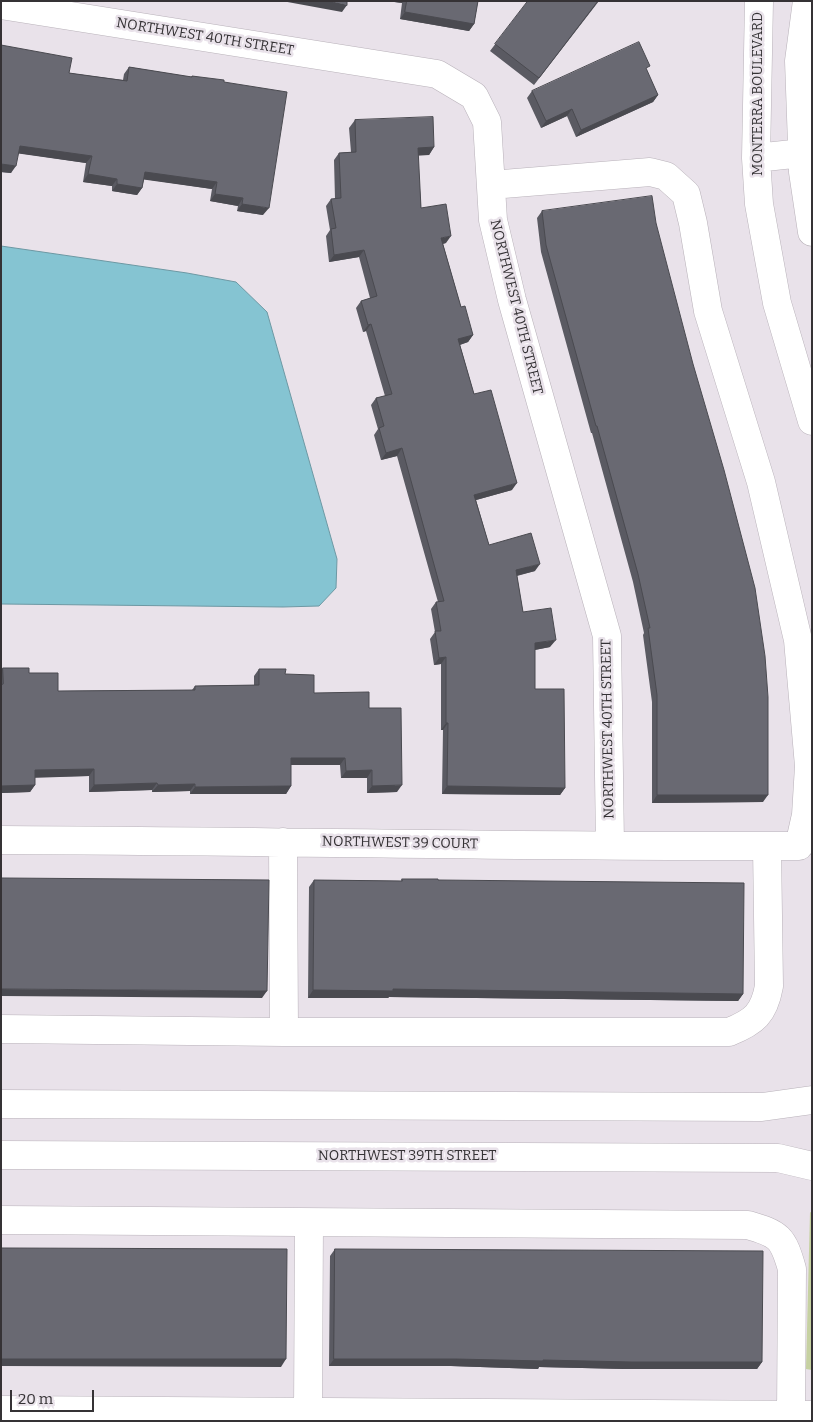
<!DOCTYPE html>
<style>
body{margin:0}
#map{position:relative;width:813px;height:1422px;overflow:hidden;background:#e9e2ea;font-family:Bitter,serif}
canvas{display:block}
.frame{position:absolute;inset:0;border:2px solid #353235;pointer-events:none}
.scale{position:absolute;left:10px;top:1390px;width:84px;height:22px;box-sizing:border-box;border:2px solid #353235;border-top:0;padding-left:6px;font-size:15px;line-height:18px;white-space:nowrap;color:#353235;-webkit-text-stroke:4px #e9e2ea;paint-order:stroke}
</style>
<div id="map">
<canvas width="813" height="1422"></canvas>
<div class="frame"></div>
<div class="scale">20 m</div>
</div>
<script>
const g = document.querySelector('canvas').getContext('2d');
g.lineJoin = 'round';
function fill(path, color) { g.fillStyle = color; g.fill(path, 'evenodd'); }
function stroke(path, color, width, dash) { g.strokeStyle = color; g.lineWidth = width; g.lineCap = dash ? 'butt' : 'round'; g.setLineDash(dash || []); g.stroke(path); }
function label(font, color, halo, rows, align = 'center') {
  g.font = font + ' Bitter,serif'; g.lineWidth = 5; g.setLineDash([]); g.textBaseline = 'middle'; g.strokeStyle = halo; g.fillStyle = color; for (const [text, x, y, turn = 0] of rows) {
    g.save(); g.translate(x, y); g.rotate((+turn || 0) * Math.PI / 180); g.textAlign = isNaN(turn) ? turn : align; if (halo) g.strokeText(text, 0, 0); g.fillText(text, 0, 0); g.restore();
  }
}
fill(new Path2D(`
 M810,1212L812,1213V1370L806,1369Z`), '#c6d1a1');
const water = new Path2D(`
 M1,246L187,273L236,282L267,312L337,559L336,588L319,606L283,607L1,604Z`);
fill(water, '#85c4d2');
stroke(water, '#6d98a3', 1);
const minor = new Path2D(`
 M759,1L756,158L759,204L777,303L812,421
 M807,1L799,61L803,172L812,232
 M1,5L437,74L474,96L487,122L493,220L512,300L607,636L610,845
 M756,158L802,153
 M1,840C267,841 533,847 799,846L806,815L809,766L798,640L761,482L708,311L693,223L686,194L666,176L650,172L491,185
 M283,842L284,1032
 M1,1029L284,1032H729C754,1022 764,1014 769,986L767,846
 M1,1104L762,1107L812,1100
 M1,1155L778,1158L812,1166
 M1,1220L748,1225C779,1234 783,1237 792,1269L791,1415
 M1,1410L812,1415
 M308,1412L309,1223`);
stroke(minor, '#b8b1b9', 29);
stroke(minor, '#fff', 28);
fill(new Path2D(`
 M387,1H478L474,24L469,31L400,19L402,3Z
 M528,1H599L534,85L490,51Z
 M1,45L69,73L123,80L124,74L129,67L191,77L192,76L224,82L263,215L237,211L238,206L210,201L212,189L144,179L142,188L137,195L112,191V186L83,182L86,163L18,153L11,173L1,172Z
 M647,71L658,95L653,102L576,137L567,116L541,128L527,98L532,91Z
 M355,120L434,147L429,155H418L421,208L446,243L443,244L461,307L473,335L468,342L460,345L474,394L512,490L476,500L489,545L535,571L517,576L523,612L550,647L535,650V689L565,788L560,795L442,794L443,730H441V664L434,665L430,639L435,632L431,609L436,602H438L397,456L381,460L374,435L378,429L371,405L376,398L385,396L366,331L363,332L356,308L361,301L370,298L359,257L329,262L326,236L330,230L326,206L331,199H335L334,160L339,153L351,152L349,128Z
 M542,211L656,223L763,802L652,803V702L643,635L644,633L633,582L592,433H591L541,252L537,218Z
 M3,668L29,673L58,691L192,690L195,686L254,685V676L259,669L285,674L314,693L369,708L397,792L367,793V778H341L340,765H291V786L286,794H190V791L152,792V790L89,792V776L35,777V785L30,792L1,793V670Z
 M402,879L438,880L743,994L738,1001L389,997L388,998H308L309,887L314,880L401,881Z
 M335,1249L762,1362L757,1369H625L539,1367L538,1369L451,1366H329L330,1256Z`), '#5a5a62');
fill(new Path2D(`
 M282,1H328L347,5L342,12Z
 M387,1H404L402,3Z
 M405,12L474,24L469,31L400,19Z
 M658,95L653,102L576,137L581,130Z
 M572,109L567,116L541,128L546,121Z
 M20,146L92,156L86,163L15,153Z
 M434,147L429,155L413,156L418,148Z
 M1,164L16,166L11,173L1,172Z
 M145,172L217,182L212,189L140,179Z
 M88,174L117,179L112,186L83,182Z
 M117,184L142,188L137,195L112,191Z
 M215,194L243,198L238,206L210,201Z
 M242,204L269,208L263,215L237,211Z
 M451,236L446,243L436,245L441,238Z
 M364,250L359,257L329,262L334,255Z
 M371,324L366,331L363,332L368,325Z
 M473,335L468,342L453,347L458,339Z
 M402,448L397,456L381,460L386,453Z
 M517,483L512,490L469,502L474,495Z
 M540,564L535,571L511,577L516,570Z
 M556,640L550,647L529,651L535,643Z
 M446,657L441,664L434,665L439,658Z
 M446,723H448L443,730H441Z
 M291,758H345L340,765H286Z
 M94,769L89,776L30,778L35,770Z
 M372,770L367,778H341L346,771Z
 M157,783L152,790L89,792L94,785Z
 M195,784L190,791L152,792L158,785Z
 M35,785L30,792L1,793V786Z
 M402,785L397,792L367,793L372,786Z
 M291,786L286,794H190L195,787Z
 M447,786L565,788L560,795L442,794Z
 M657,795H768L763,802L652,803Z
 M1,989L267,991L262,998L1,996Z
 M393,989L743,994L738,1001L389,997L388,998H308L313,990Z
 M1,1359H286L281,1367L1,1366Z
 M334,1359H456L762,1362L757,1369H625L539,1367L538,1369L451,1366H329Z`), '#4a4a50');
const building = new Path2D(`
 M328,1H347V5Z
 M407,1H478L474,24L405,12Z
 M528,1H598L539,78L495,44Z
 M639,42L650,66L646,68L658,95L581,130L572,109L546,121L532,91Z
 M1,45L72,58L69,73L127,81L129,67L192,77V76L224,80V82L287,92L269,208L242,204L243,198L215,194L217,182L145,172L142,188L117,184V179L88,174L92,156L20,146L16,166L1,164Z
 M433,117L434,147L418,148L421,208L446,204L451,236L441,238L461,307L465,306L473,335L458,339L474,394L491,390L517,483L474,495L489,545L531,533L540,564L516,570L523,612L551,608L556,640L535,643V689H564L565,788L447,786L448,723H446V657L439,658L435,631H441L436,602L444,601L402,448L386,453L379,428L384,426L376,398L392,394L371,324L368,325L361,301L377,296L364,250L334,255L331,229L336,228L331,199L341,198L339,153L356,152L355,120Z
 M652,196L656,223L693,364L724,470L755,588L765,656L768,697V795H657V695L648,628H650L638,574L597,426H596L546,245L542,211Z
 M3,668H29V673H58V691L195,690V686L259,685V669H286L285,674L314,675V693L369,692V708H401L402,785L372,786V770L346,771L345,758H291V786L195,787V784L158,785L157,783L94,785V769L35,770V785L1,786V685L3,684Z
 M1,878L269,880L267,991L1,989Z
 M402,879H438V880L744,883L743,994L393,989V991L313,990L314,880L402,881Z
 M1,1248L287,1249L286,1359H1Z
 M335,1249L763,1251L762,1362H631L543,1360V1361L456,1359H334Z`);
fill(building, '#696972');
stroke(building, '#4a4a50', 1);
label('14px', '#353235', '#e9e2ea', [
 ["NORTHWEST 40TH STREET",205,37,9],
 ["MONTERRA BOULEVARD",758,94,-90],
 ["NORTHWEST 40TH STREET",516,307,76],
 ["NORTHWEST 40TH STREET",608,729,-91],
 ["NORTHWEST 39 COURT",400,843,1],
 ["NORTHWEST 39TH STREET",407,1156]
]);
</script>
